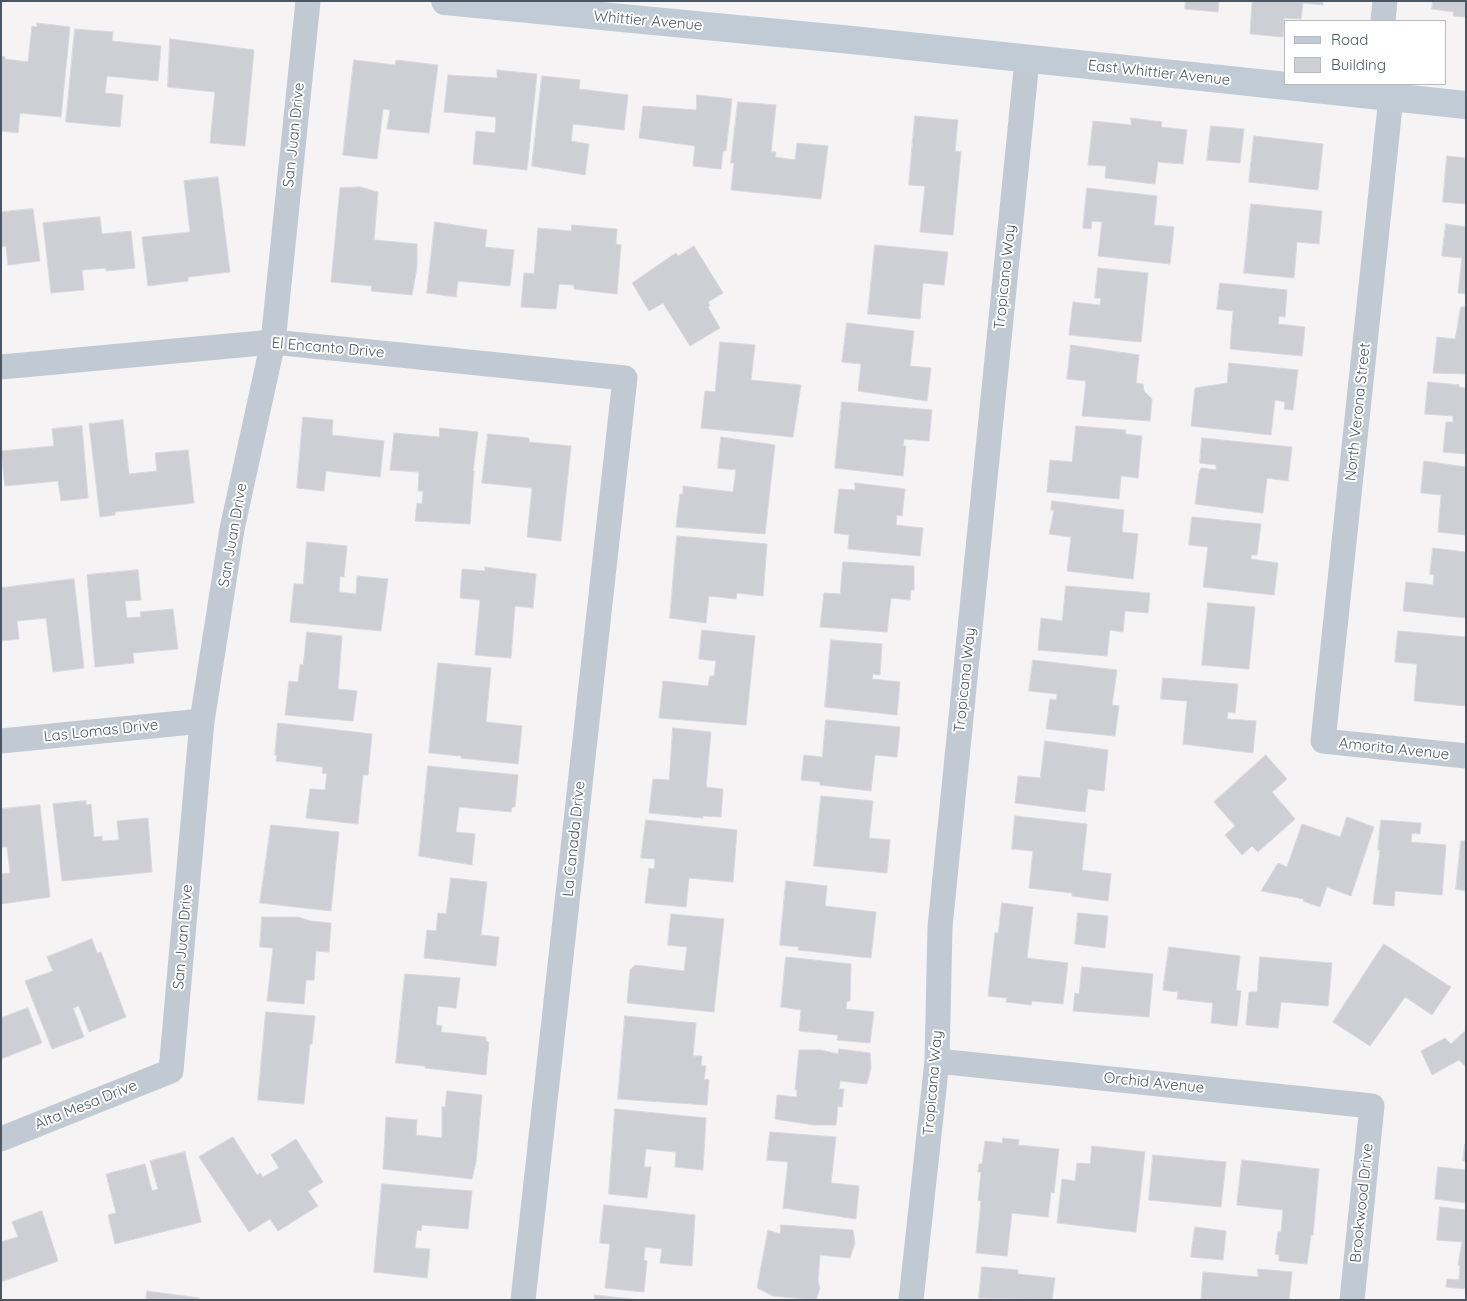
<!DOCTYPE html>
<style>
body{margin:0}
#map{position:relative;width:1467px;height:1301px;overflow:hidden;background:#f5f3f3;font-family:Quicksand,sans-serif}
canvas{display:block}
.frame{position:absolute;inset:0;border:2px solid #4a5661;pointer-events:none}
.legend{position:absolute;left:1284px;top:20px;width:162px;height:65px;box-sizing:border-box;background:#fff;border:1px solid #b7bbc0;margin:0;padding:6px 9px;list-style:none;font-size:15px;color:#4a5661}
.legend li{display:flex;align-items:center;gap:10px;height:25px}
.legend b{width:25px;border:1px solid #b7bbc0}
</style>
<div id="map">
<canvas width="1467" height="1301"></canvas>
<div class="frame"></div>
<ul class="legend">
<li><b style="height:6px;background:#c1cbd6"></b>Road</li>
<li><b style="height:14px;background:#cdcfd5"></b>Building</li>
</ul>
</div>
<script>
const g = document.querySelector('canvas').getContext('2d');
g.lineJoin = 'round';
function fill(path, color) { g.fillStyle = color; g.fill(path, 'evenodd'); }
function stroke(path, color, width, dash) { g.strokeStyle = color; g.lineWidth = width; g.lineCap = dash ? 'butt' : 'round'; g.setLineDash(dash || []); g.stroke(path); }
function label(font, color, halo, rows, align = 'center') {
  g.font = font + ' Quicksand,sans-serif'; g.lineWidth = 4; g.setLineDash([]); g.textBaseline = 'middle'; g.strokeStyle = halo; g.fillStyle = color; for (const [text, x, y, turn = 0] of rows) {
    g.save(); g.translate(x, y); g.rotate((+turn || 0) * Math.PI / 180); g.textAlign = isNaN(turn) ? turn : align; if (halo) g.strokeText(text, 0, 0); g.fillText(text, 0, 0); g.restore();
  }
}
const building = new Path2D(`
 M1186,1H1219L1218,12L1185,9Z
 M1255,1H1323V5L1303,3L1301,19L1284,18L1283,37L1250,34L1252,3Z
 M1433,1H1466V20L1465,17L1453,16L1454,12L1432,9Z
 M37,23L70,27L61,117L20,113L18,133L1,131V56L5,57V59L28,62L32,26L37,27Z
 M75,29L113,32L112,41L161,46L158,81L107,76L105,93L123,95L120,127L66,122Z
 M170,39L254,50L245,146L210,143L215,92L168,87Z
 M354,60L395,65L396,60L438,65L429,133L387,129L390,110L383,109L377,159L343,155Z
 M497,70L537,74L527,170L473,164L476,131L495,133L496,117L444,112L448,75L497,78Z
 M542,76L580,80L579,89L628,95L624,130L573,124L571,141L589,144L585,175L532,166Z
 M697,95L732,99L726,151H723L721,169L693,166L695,146L639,138L643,106L696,110Z
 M738,102L776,105L771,152H776L775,157L795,160L797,143L828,146L821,199L731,190L734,163H731Z
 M915,116L958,120L955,151L961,152L953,235L920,232L925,186L909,185Z
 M1131,118L1162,122L1161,127L1187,130L1183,164L1158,162L1155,184L1105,178L1106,166L1088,165L1093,121L1131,125Z
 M1211,126L1244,129L1240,163L1207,160Z
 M1254,136L1323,144L1318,190L1249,182Z
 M1447,156L1466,158V204L1443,202Z
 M218,177L230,272L188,277V281L148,286L142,237L190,232L184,181Z
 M360,187L378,192L374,240L417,244V267L412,295L371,291L372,286L331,282L340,188Z
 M1087,188L1157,196L1154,225L1174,227L1170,264L1098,256L1102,222L1092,221L1091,229L1083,228Z
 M1251,204L1322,211L1319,244L1297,242L1294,278L1244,273Z
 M33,209L40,261L8,265L6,246L1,247V212Z
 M100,217L102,234L131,231L135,268L106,271V268L82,270L84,290L51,293L43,223Z
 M435,222L487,230L485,247L514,250L510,286L458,281L456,297L427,293Z
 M1446,224L1466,227V294L1458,293L1462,258L1442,256Z
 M572,225L617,229L616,244L621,245L617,294L574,289V285L559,284L556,309L521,307L524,273L534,274L538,228L571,231Z
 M875,245L948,252L944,285L923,283L920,319L868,314Z
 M694,246L723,293L708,302L710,306L708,307L720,328L690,346L663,303L649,311L632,283L676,253L678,256Z
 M1098,268L1148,273L1141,342L1069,335L1073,302L1100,305L1101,298H1095Z
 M1220,283L1287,290L1285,317L1279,316L1278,324L1305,327L1302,356L1230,349L1233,311L1217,309Z
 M1461,307H1466V374L1433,373L1437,337L1455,339Z
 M847,323L914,331L910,366L931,368L927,401L858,391L861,364L842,362Z
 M720,342L755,345L751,380L801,385L793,437L701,428L705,391L715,392Z
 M1071,345L1139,355L1136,383L1143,384L1144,391L1152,399L1150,421L1082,416L1086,381L1067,379Z
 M1229,363L1298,370L1293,410L1284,409L1285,402L1275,400L1271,435L1191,426L1195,388L1227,383Z
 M1428,382L1459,385V387L1466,388V454L1443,452L1446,422H1453V416L1425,414Z
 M842,402L932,410L929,441L904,439L903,446H906L903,476L835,468Z
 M303,417L333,420L332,435L384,441L380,477L326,471L324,491L297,488Z
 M123,420L129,474L157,471L155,453L188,450L194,503L115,512V515L100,517L89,424Z
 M82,426L88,498L61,501L58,481L5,486L1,451L54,446L52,429Z
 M1076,426L1126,430L1125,434L1142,436L1138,478L1121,476L1119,499L1047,492L1050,460L1072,462Z
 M440,428L478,432L473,471H474L470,524L415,521L417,503L422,504L423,491H418L419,472L390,470L394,433L439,437Z
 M488,434L529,438V442L571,446L561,541L527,537L532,488L482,483Z
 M721,437L775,445L765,534L676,527L680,494H683V486L733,492L736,470L718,468Z
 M1202,438L1292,447L1288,481L1267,478L1263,513L1195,504L1199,473L1201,468L1216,470V465L1200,463Z
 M1424,461L1466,467V535L1438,532L1441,495L1421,493Z
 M855,483L905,489L902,516L897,515L896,525L923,528L920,556L848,549L849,535L834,533L839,489L855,490Z
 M1052,501L1124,510L1122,532L1138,534L1133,579L1067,571L1071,537L1049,534L1054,510H1051Z
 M1192,517L1261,524L1257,555H1251V559L1278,563L1274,595L1203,587L1208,547L1189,545Z
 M677,536L767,544L763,596L737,593L736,599L709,596L706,623L670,618Z
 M307,542L347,546L344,577L340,576L339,592L356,594L357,576L388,579L381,631L290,622L294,584H303Z
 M1433,548L1466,552V618L1403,611L1406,582L1433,585L1434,575L1430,574Z
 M843,562L914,566V590H911L910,600L891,598L887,632L820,627L824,593L840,594Z
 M485,567L536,574L533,608L515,606L511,658L475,655L480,600L460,598L462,569L485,571Z
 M138,570L141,600L125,601L127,618L141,617L140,612L173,609L178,649L133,653L134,663L95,667L87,575Z
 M74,579L84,668L53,672L46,618L17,621L19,639L1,641V588Z
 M1066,586L1150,593L1148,613L1125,611L1123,632L1110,630L1107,656L1038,650L1041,618L1062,621Z
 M1208,603L1255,607L1249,669L1202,665Z
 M702,630L755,636L746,725L659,718L663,681L708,686L710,676H714L716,661L699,659Z
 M1398,631L1466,637V706L1414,701L1417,664L1395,662Z
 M307,632L342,636L338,689L357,691L353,721L285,715L289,681L298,682L300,664L303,665Z
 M831,640L882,644L880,675L873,674L872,679L900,682L897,715L825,707Z
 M1033,660L1117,670L1112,705L1119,706L1115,736L1046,729L1050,699L1056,700L1057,694L1029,691Z
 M438,663L491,668L486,722L522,726L518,764L461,758V756L429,753Z
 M1163,678L1238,684L1235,713L1228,712L1227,719L1256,721L1253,753L1183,744L1187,701L1161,699Z
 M826,720L900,727L897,757L875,755L871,791L820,785V782L801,780L804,755L822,757Z
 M278,723L372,734L368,775H363L358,824L306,818L310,789L325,790L327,774L322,773L323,767L276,761L277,755H275Z
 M673,728L711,732L706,787L723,789L721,817L703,816V818L649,813L653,779L669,780Z
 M1045,741L1108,750L1104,791L1088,789L1085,812L1015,803L1018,776L1040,778Z
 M1266,755L1287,779L1272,792L1295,819L1258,852L1252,846L1242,855L1225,835L1235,826L1214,802Z
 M428,766L518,775L515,807H512L511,812L459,807L456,832L475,834L472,865L419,856Z
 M821,796L873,801L869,838L890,840L887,873L814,866Z
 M86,801V805L91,804L94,837L102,836V841L119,840L117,821L148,818L152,872L62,881L53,804Z
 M40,805L50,897L1,904V874L10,873L7,847H1V809Z
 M1015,816L1087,824L1082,870L1111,874L1108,901L1072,896V893L1029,888L1033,851L1012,849Z
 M1347,817L1374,827L1351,896L1327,887L1320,907L1303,901L1304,899L1261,891L1278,863L1287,867L1302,824L1340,837Z
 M646,820L737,830L733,882L689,878L686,907L645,903L649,868L654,869L655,859L641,858Z
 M1381,820L1421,823L1420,834L1412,833L1411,842L1446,845L1442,895L1395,891L1394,906L1373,904L1380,850H1378Z
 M271,825L339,832L331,911L260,903Z
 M1461,841H1466V891L1456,889Z
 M451,878L487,882L481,935L499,937L496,966L424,958L427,930L436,931L438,913L446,914Z
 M786,881L827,886L825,906L876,912L871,958L798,950L799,947L780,945Z
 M1002,903L1033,907L1027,958L1068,963L1063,1004L1032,1001L1031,1005L1006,1002L1007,998L988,996L995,933H998Z
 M1078,913L1108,916L1105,948L1075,944Z
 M671,914L724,919L714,1012L627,1003L630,970L635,965L684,971L687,947L668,945Z
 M262,917H298L311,921L331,923L329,952L316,951L314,980H306L304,1004L267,1001L273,948L260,947Z
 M92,939L97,953L101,952L126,1017L89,1032L79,1006L73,1008L84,1037L52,1049L25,981L53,971L47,957Z
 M1384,944L1451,987L1432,1015L1405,997L1370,1046L1333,1022Z
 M1169,947L1240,956L1236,990L1241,991L1237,1026L1211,1023L1213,1003L1177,999L1178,992L1163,990Z
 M786,957L851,964L850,1001H847L846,1009L874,1012L870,1043L837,1040L838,1035L799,1031L801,1010L781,1007Z
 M1260,957L1332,963L1328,1006L1281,1002L1278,1028L1246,1025L1249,992H1257Z
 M1082,967L1153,974L1149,1017L1073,1011L1075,993L1079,994Z
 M405,974L460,978L456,1008L438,1006L436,1025L442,1026L441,1032L486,1037V1041L489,1042L486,1075L425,1068V1066L396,1063Z
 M28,1008L42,1043L1,1059V1018Z
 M266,1012L315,1016L312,1044H310L304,1104L258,1100Z
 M625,1016L696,1023L693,1056H702L701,1066H706L704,1079L709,1080L707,1105L618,1099Z
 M1466,1030V1067L1459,1060L1432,1075L1421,1051L1445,1038L1451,1044Z
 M839,1049L870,1053L871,1068L867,1084L840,1081L839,1089H844L842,1107L838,1106L836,1125H814L775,1119L777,1095L797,1097V1090H795L799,1050H821L838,1054Z
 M447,1091L482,1095L476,1162L472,1179L383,1169L386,1117L417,1120L416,1135L442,1138V1107H445Z
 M615,1109L706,1118L703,1170L675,1167L676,1152L646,1149L644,1167H651L647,1198L609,1194Z
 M770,1132L836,1137L831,1183L859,1186L856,1219L783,1208L788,1162L767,1160Z
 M233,1137L257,1175L260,1173L263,1177L279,1168L271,1155L296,1139L323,1182L308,1191L318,1206L278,1231L270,1219L249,1232L199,1157Z
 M1003,1138L1019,1140L1018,1145L1059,1149L1054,1193L1051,1192L1048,1217L1012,1213L1007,1256L976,1253L981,1201L978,1200L981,1172H978L979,1164H982L985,1141L1002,1143Z
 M1465,1144H1466V1161H1463Z
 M1092,1146L1145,1152L1136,1232L1057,1223L1062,1179L1075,1181L1077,1163L1090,1164Z
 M185,1152L201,1222L115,1244L108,1215L116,1213L106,1174L145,1164L152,1191L158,1189L150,1161Z
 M1153,1155L1226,1162L1221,1207L1149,1200Z
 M1242,1160L1319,1169L1313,1235H1311L1307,1264L1279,1261V1255L1275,1254L1278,1232H1281L1283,1210L1237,1205Z
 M1438,1167L1466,1170V1203L1435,1199Z
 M382,1184L472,1191L468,1229L422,1225L421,1231L417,1230L415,1248L430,1249L427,1278L374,1272Z
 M604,1205L695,1215L692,1266L660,1263L662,1249L645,1247L644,1260L647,1261L644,1292L605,1288L610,1244L600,1243Z
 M1440,1207L1466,1210V1289L1446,1287L1447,1279L1459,1280L1460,1266L1458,1265L1462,1242L1437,1240Z
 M42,1211L58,1261L1,1282V1242L18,1237L12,1222Z
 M781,1225L853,1230L855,1243L850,1258L820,1255L818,1281L820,1288L816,1300L773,1296L757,1288L768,1230L780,1234Z
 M1195,1227L1226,1231L1223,1260L1191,1257Z
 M982,1267L1018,1270V1274L1055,1278L1052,1300L979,1298Z
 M1258,1269L1292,1272L1289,1300H1201L1203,1272L1258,1277Z
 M147,1291L199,1298V1300H146Z
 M595,1295L640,1300H595Z`);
fill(building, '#cdcfd5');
stroke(building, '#d7d9de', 1);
stroke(new Path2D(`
 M1383,21L1385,1
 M1388,84L1391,97L1323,741L1466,756
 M1,367L273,342L625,378L523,1300
 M1,741L202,721
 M937,1061L1372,1106L1352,1300
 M1,1139L171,1071L202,721L232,529L273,342L308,1
 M911,1300L937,1061L940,927L1027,60`), '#c1cad2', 25);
stroke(new Path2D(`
 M445,1L852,40L1466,105`), '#c1cbd6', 28);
label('15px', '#4a5661', '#fff', [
 ["Whittier Avenue",648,21,5],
 ["East Whittier Avenue",1159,73,6],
 ["San Juan Drive",294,135,-84],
 ["Tropicana Way",1005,277,-84],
 ["El Encanto Drive",328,348,5],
 ["North Verona Street",1358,412,-84],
 ["San Juan Drive",233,535,-80],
 ["Tropicana Way",965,680,-84],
 ["Las Lomas Drive",101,731,-6],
 ["Amorita Avenue",1394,749,6],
 ["La Canada Drive",574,839,-84],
 ["San Juan Drive",183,937,-85],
 ["Tropicana Way",933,1083,-85],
 ["Orchid Avenue",1154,1083,6],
 ["Alta Mesa Drive",86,1105,-22],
 ["Brookwood Drive",1362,1203,-84]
]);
</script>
